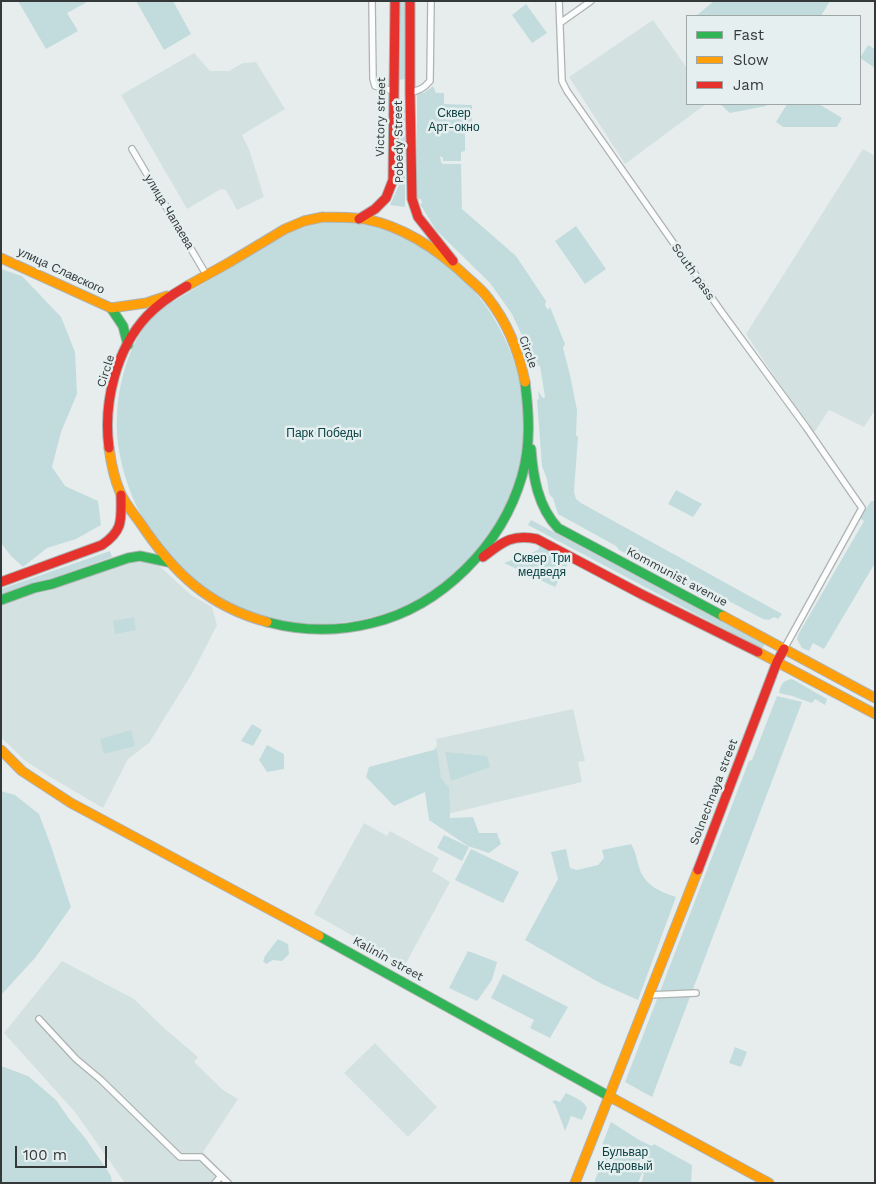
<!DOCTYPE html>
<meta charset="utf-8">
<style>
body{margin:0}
#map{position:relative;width:876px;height:1184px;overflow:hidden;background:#e7eded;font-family:"Work Sans",sans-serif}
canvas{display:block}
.frame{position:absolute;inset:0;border:2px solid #343838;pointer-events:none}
.legend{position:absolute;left:686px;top:15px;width:175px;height:90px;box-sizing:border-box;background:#e5efef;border:1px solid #9ea6a6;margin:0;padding:6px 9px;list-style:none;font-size:15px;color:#343838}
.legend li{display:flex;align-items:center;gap:10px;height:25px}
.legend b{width:25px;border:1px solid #9ea6a6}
.scale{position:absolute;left:15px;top:1146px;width:92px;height:22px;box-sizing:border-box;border:2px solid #343838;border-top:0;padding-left:6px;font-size:15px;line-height:18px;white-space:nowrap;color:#343838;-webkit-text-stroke:4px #e5efef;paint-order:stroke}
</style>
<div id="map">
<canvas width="876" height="1184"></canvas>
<div class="frame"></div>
<ul class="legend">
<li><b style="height:6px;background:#30b455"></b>Fast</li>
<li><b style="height:6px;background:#ff9f0a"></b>Slow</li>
<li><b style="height:6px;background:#e5322d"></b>Jam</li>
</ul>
<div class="scale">100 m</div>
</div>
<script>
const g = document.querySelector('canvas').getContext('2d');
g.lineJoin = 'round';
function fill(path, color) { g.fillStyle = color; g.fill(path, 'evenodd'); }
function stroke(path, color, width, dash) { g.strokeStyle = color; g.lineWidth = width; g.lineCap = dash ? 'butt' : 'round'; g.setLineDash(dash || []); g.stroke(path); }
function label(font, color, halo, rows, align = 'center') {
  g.font = font + ' "Work Sans",sans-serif'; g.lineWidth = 5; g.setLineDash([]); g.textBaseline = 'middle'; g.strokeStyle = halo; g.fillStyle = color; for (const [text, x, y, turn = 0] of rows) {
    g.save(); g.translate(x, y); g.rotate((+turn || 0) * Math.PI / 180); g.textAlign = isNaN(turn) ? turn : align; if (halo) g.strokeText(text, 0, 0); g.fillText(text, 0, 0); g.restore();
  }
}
fill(new Path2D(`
 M653,20L687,68V104H706L625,164L569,77Z
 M194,53L210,71H229L243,63L256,62L285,109L242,135L249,149L264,197L237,210L226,190L221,189L187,209L121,95Z
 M863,149L875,156V410L864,427L829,410L813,434L746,334Z
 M138,560L148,561L156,563L191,595L212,607L217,625L193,672L149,743L128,759L103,808L47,775L24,760L1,737V604L129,562Z
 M573,709L585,761L578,762L582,782L447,814L433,751L437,745L436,739Z
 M364,823L387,836L390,831L439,858L432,871L450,882L405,965L314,914Z
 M62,961L134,999L164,1028L198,1057L194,1062L223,1090L238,1099L203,1152L233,1183H125L75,1112L4,1033Z
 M375,1043L437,1107L408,1137L344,1073Z`), '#d4e1e1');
fill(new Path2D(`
 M18,1H89L67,13L78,31L46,49Z
 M136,1H173L191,34L164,50Z
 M400,1H405V79L399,80Z
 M714,1H830L821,16H696Z
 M526,4L547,33L532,43L512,15Z
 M868,45L875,49V68L860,58Z
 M433,86L436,93H444V104L472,105V132L465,131V151L461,152V161H443V158L440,156L441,162L443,164H461L462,209L516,256L546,301L545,305L548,310L550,307L565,344L563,348L570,375L577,410L576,436H578L574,492L576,499L581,503L782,614L778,619L774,617L769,620L763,619L721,597L720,599H712L619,550L616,546L558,514L553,498L549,494L547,479L542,466L537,400L539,399L538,391L543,398L545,397L540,366H537L535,360H533L532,354L531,355L512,314L490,283L436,230L420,204L422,203L421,199L417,200V93H424Z
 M720,104H767L766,106L730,113Z
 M787,104H819L842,118L837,127H783L776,122Z
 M400,108H405V207L390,205L399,185Z
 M332,221C392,221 455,259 488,309C600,477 434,677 246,611C234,606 223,599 213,593C164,564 131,511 120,456C117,442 116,427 117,413C119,376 134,327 165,306C169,303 175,301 179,298L289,233L303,227Z
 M576,226L606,269L585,284L555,241Z
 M1,269L22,276L61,317L75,352L77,394L61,432L52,467L65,486L98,501L101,525L76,539L47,548L23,567L11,556L1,543Z
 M676,490L702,504L693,517L668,504Z
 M871,501H875V563L824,649L813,643L809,651L802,648L797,639L798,635L864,521L860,518Z
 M531,520L765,644L762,649L528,525Z
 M540,546L569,562L555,587L504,563L538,550Z
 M110,551L112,557L1,596V589Z
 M134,617L136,630L115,634L113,621Z
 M792,679L827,699L825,705L815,699L812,703L792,696L779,693C781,684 782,681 792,679Z
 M777,696L802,702L652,1097L625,1082L749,761L752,760Z
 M252,724L262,730L253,746L241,741Z
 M131,730L135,746L104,754L100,739Z
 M267,745L284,754V769L267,772L259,760Z
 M437,749L441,778L449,788L450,818L473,817L479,833H497L501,844L489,853L468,846L429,820L425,792L394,806L366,777L369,767Z
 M445,752L487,756L490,767L451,781Z
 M1,791L15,795L39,814L51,846L71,907L35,958L1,995Z
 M444,835L469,847L462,861L437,848Z
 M631,844C636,852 637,861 640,870C646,886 661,892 676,897L638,1000L602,984L525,940L558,879L551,852L566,849L570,868L577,870L598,865L604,858L602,850Z
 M471,849L519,872L503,903L455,880Z
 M278,939L288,944L289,954L282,961L273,960L266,964L263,961L265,956Z
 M468,951L497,962L492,980L477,1001L449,988Z
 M503,974L568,1007L550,1038L530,1028L534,1020L491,998Z
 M735,1047L747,1052L741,1067L729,1063Z
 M1,1066L28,1076L56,1100L70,1120L86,1139L111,1176L112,1183H1Z
 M566,1093C574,1097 583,1100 587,1108L582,1120L571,1116L565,1131L555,1104L552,1102L555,1100L560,1102Z
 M611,1122L641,1141L652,1146L654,1144L692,1165L691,1183H641L644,1174L642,1173L638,1183H594L603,1159L602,1145Z`), '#c2dcdd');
const street = new Path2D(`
 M372,1L373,79L375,86L394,91
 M559,1L562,81L567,91L721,311L806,427L862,508L784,649
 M560,23L591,1
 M410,92C419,91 424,88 430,81L431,1
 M132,149L207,276
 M649,995L696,993
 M39,1019L76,1059L101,1080L180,1157H201L228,1183
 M215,1183L221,1176`);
const fast = new Path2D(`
 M111,308L123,326L128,345
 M531,449C533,477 538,507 558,528L723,616
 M1,600L34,588L52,584L128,558L140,556L168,562
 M267,622C301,631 337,632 372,623C442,606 502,545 522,476C531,444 529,414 525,382
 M319,936L614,1099`);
const slow = new Path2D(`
 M323,217C337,217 351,217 365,219C406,227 440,251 469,279C476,285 483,291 488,298C507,322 519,352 525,382
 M1,258L111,308
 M187,286L230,262L285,229L304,221L323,217
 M111,308L146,303L167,296
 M109,448C111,463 114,478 120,492C125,504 134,514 141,524C174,573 208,606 267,622
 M723,616L875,698
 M758,652L875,714
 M1,750L22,771L71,803L319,936
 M614,1099L769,1183
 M575,1183L698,870`);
const jam = new Path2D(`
 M410,1V92L412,199L418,217L453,261
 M359,219L375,209L386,198L393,180L395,1
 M109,448C103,403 116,349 147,316C159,303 173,294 187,286
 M483,557C503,542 511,534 537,539L641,594L758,652
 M1,582L102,545C124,530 121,519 121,495
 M698,870L777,662L784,649`);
stroke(street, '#aeb2b2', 8);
stroke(fast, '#aeb2b2', 11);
stroke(slow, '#aeb2b2', 11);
stroke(jam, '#aeb2b2', 11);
stroke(street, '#fbfcfc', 5.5);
stroke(fast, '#30b455', 9);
stroke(slow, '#ff9f0a', 9);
stroke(jam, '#e5322d', 9);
label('12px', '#0c4244', '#e5efef', [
 ["Сквер",454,113],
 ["Арт-окно",454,127],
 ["Парк Победы",324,433],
 ["Сквер Три",542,558],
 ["медведя",542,572],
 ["Бульвар",625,1152],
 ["Кедровый",625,1166]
]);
label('12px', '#343838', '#e5efef', [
 ["Victory street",381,117,-89],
 ["Pobedy Street",399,142,-91],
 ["улица Чапаева",169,212,59],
 ["улица Славского",61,271,25],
 ["South pass",693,272,55],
 ["Circle",528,352,70],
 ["Circle",106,371,-72],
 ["Kommunist avenue",677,577,28],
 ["Solnechnaya street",714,792,-69],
 ["Kalinin street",388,959,29]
]);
</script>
